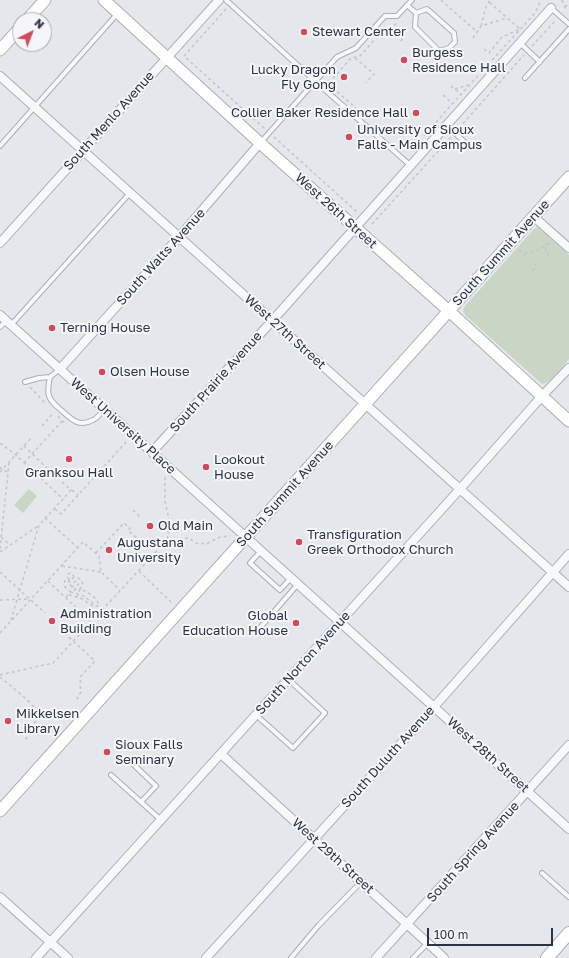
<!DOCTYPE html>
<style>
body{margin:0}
#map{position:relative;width:569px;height:958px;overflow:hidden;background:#e4e7ec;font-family:"Golos Text",sans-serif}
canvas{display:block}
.north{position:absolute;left:12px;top:12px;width:40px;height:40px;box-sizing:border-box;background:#f4f6f9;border:1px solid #a4a8b1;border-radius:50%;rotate:42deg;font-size:11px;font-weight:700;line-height:16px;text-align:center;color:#2b3445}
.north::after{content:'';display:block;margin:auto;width:14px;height:18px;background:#d1495b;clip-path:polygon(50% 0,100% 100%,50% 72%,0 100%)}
.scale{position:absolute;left:427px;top:928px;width:126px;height:18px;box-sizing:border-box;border:2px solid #2b3445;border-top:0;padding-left:5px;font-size:12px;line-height:14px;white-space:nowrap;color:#2b3445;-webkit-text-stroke:3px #f4f6f9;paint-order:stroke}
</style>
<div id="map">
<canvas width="569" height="958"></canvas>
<div class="north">N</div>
<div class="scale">100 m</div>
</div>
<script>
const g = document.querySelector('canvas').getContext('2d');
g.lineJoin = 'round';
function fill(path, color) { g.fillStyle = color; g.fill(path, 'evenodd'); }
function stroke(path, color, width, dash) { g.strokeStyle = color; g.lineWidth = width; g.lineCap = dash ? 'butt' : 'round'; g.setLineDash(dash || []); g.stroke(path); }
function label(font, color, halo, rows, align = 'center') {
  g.font = font + ' "Golos Text",sans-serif'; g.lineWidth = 4; g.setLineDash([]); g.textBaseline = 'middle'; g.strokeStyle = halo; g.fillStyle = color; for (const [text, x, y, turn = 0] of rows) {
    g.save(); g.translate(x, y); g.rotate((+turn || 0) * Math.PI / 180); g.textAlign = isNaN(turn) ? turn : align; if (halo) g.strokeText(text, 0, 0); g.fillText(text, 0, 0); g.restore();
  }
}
fill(new Path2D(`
 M538,227L540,229L569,255V359C563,366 551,383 542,384L465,315L463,310L465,306L534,229Z
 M29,489L37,496L23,513L14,505Z`), '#c9d6c5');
const lane = new Path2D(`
 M226,0L315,81L410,165
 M407,5L416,13L427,9L454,33L455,42L449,48L439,51L415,27L416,13
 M551,8L569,24
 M520,43L540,62
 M525,78L569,29
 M446,125L471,148
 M260,143L337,57L356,48L385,16H397L412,0
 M0,146L118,13
 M11,325L130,193
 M0,327L6,321
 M60,369L50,377C49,383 47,389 49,396C51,402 56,406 61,410C71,419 79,428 93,420C98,418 101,412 104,409
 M25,382L39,378L50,377
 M261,551L250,563L280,590L291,578
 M259,629L298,584
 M256,715L293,748L325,713L288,679
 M134,765L156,786L141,802
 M111,775L161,820
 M542,873L569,897
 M291,958L318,926L361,882
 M413,958L428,943`);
const street = new Path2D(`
 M0,76L569,587
 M534,217L569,248
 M0,243L219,0
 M0,315L569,829
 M60,369L179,237L260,143
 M152,452L272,321L551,8
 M221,754L444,958
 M0,897L68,958
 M36,958L460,489L542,396L569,368
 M206,958L434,707L569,554
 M376,958L569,745`);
const secondary = new Path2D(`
 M104,0L260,143L449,311L569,421
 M27,20L45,0
 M0,50L20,28
 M0,811L569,177`);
const primary = new Path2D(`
 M547,958L569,933`);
stroke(lane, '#a9aeb7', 6);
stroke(street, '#a9aeb7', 10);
stroke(secondary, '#a9aeb7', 13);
stroke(primary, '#a3abb8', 14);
stroke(new Path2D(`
 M441,0L477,32
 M562,0L565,7V11
 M565,7L569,3
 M226,9L184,56L265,129
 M481,26L486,7L490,0
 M392,27L404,37L399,43
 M473,38L481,26L507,18
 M532,46L555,21
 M484,49L489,53L502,37L520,29L489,2
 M355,58L374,74L366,83
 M329,83L351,58L360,56L386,27H392L397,23
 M328,84L364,115
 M451,86L461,94
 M455,89L468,85
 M443,95L453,104
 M459,128L524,55
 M424,136L444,113L535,13L541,0
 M274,137L357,212L358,211
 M372,224L451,137
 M545,247L549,258
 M519,250C530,257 539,249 549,243
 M524,253L525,260
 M533,271L536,263
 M30,387L45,403
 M58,416L62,421L67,424
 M42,426L54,412
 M0,443L16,455L63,499L39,525L11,620
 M24,446L52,473
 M24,463L62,421
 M0,467L2,470L8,472
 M0,472L32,437
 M165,477V501L169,520V529L167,540
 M62,482L71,490L63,499
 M72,490L78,495
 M55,509L61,514L127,441
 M133,510L140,517
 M45,518L78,548
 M1,537L10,545
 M0,549L9,463
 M0,552L38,526
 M96,553L124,523L130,528L128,530L140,541L139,542
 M62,566L101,572
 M139,571L171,602
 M0,572L45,613
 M74,577L71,580L67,577L68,574L71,573L73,575L74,577C82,578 85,583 80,589L78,588L75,589
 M69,579V584L75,589L74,593
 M48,581L91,622
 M71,587L78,585L81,581
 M71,592L65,587L64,584L65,580C69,582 73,584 76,581L77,578
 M69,594C73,597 77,597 82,599C86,601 89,605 94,606
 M66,597L71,592C83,595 87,597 95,606H99C98,598 88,592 80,589L77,597
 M0,600L30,599
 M60,629L95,661L81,676L80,684L81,692L77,698L80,701
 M0,633L83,542L99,556L101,572L120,590
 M0,675L53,663L167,540L189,538L196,543L206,544L220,537L230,536
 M0,677C8,684 35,704 37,713C38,721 28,735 24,742`), '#c2c5cb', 1.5, [3, 3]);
stroke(lane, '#f7f8fa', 4);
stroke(street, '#f7f8fa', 8);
stroke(secondary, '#fff', 11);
stroke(primary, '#fff', 12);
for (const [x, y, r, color] of [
 [304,32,4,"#d1495b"],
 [404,60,4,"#d1495b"],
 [344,77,4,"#d1495b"],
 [416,113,4,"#d1495b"],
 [349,137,4,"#d1495b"],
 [52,328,4,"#d1495b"],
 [102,372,4,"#d1495b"],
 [69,459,4,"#d1495b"],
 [206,467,4,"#d1495b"],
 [150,526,4,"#d1495b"],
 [299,542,4,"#d1495b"],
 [109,550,4,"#d1495b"],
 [52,621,4,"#d1495b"],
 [296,623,4,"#d1495b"],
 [8,721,4,"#d1495b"],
 [107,752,4,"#d1495b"]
]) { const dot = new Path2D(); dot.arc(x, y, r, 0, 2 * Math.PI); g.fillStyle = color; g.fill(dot); stroke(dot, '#f4f6f9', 1.5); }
label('13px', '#2b3445', '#f4f6f9', [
 ["Stewart Center",312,32],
 ["Burgess",412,53],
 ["Residence Hall",412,68],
 ["Lucky Dragon",336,70,"right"],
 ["Fly Gong",336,85,"right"],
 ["Collier Baker Residence Hall",408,113,"right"],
 ["University of Sioux",357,130],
 ["Falls - Main Campus",357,145],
 ["Terning House",60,328],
 ["Olsen House",110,372],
 ["Lookout",214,460],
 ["House",214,475],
 ["Granksou Hall",69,473,"center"],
 ["Old Main",158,526],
 ["Transfiguration",307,535],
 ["Greek Orthodox Church",307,550],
 ["Augustana",117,543],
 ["University",117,558],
 ["Administration",60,614],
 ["Building",60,629],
 ["Global",288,616,"right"],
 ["Education House",288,631,"right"],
 ["Mikkelsen",16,714],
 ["Library",16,729],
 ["Sioux Falls",115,745],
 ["Seminary",115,760]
], 'left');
label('13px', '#2b3445', '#f4f6f9', [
 ["South Menlo Avenue",109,121,-48],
 ["West 26th Street",336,211,42],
 ["South Summit Avenue",501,253,-48],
 ["South Walts Avenue",161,257,-48],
 ["West 27th Street",285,332,42],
 ["South Prairie Avenue",216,382,-48],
 ["West University Place",123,426,42],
 ["South Summit Avenue",285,494,-48],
 ["South Norton Avenue",303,663,-48],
 ["West 28th Street",488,755,42],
 ["South Duluth Avenue",388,757,-48],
 ["South Spring Avenue",473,852,-48],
 ["West 29th Street",333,856,42]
]);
</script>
